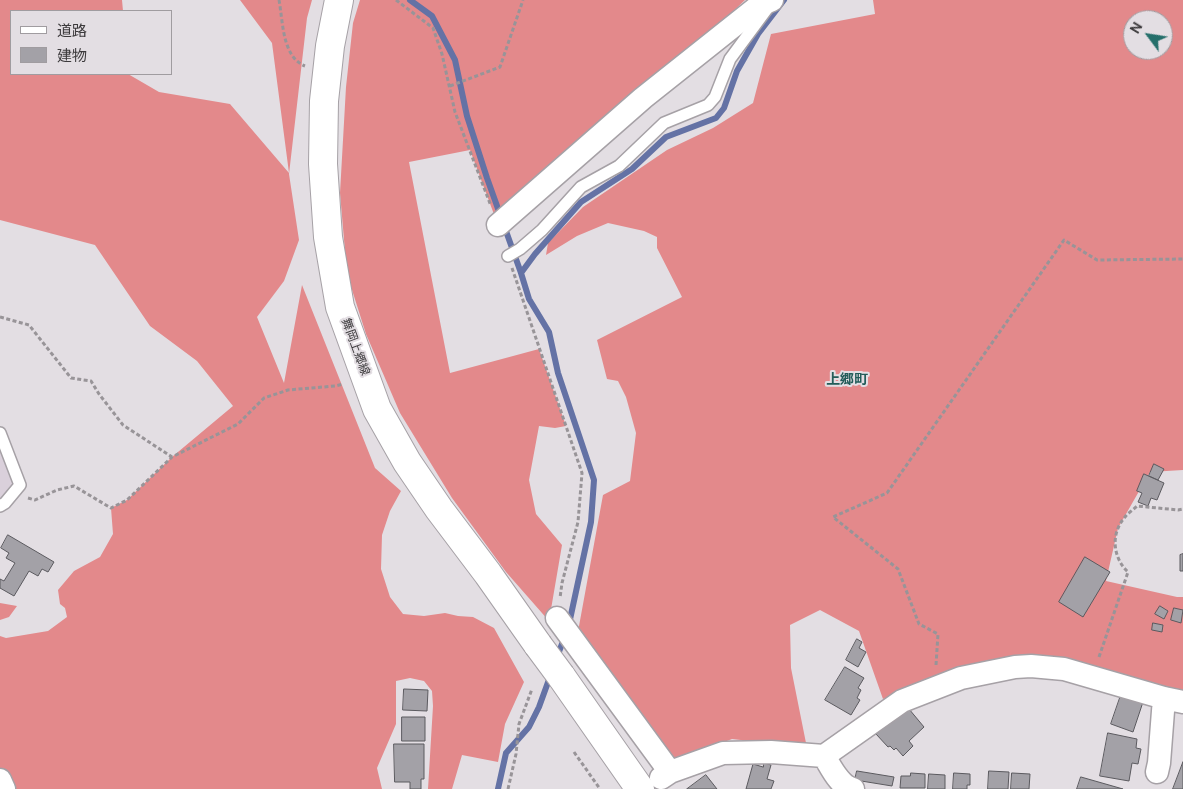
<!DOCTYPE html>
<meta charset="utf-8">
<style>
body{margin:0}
#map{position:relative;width:1183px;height:789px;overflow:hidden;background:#e3dee3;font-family:"DM Sans","Noto Sans JP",sans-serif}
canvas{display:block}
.legend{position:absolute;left:10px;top:10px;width:162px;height:65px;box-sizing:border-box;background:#e3dee3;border:1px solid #a09ca0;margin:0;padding:6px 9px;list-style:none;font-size:15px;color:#3c3a3c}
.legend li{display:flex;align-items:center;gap:10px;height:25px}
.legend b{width:25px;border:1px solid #a09ca0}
.north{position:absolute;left:1123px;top:10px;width:50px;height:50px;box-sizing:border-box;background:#e3dee3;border:1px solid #a09ca0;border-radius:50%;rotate:301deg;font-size:14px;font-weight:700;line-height:20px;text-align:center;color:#3c3a3c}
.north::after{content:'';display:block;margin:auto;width:18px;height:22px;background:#256f6b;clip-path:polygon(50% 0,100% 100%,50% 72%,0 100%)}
</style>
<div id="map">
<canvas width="1183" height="789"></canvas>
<ul class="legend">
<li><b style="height:6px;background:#fff"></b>道路</li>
<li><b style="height:14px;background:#a3a1a7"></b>建物</li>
</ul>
<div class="north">N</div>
</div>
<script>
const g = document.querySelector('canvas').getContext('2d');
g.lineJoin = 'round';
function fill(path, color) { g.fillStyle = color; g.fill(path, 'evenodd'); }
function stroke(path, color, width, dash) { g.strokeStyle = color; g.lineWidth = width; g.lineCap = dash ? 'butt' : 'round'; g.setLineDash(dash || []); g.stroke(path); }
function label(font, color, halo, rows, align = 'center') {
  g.font = font + ' "DM Sans","Noto Sans JP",sans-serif'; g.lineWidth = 4; g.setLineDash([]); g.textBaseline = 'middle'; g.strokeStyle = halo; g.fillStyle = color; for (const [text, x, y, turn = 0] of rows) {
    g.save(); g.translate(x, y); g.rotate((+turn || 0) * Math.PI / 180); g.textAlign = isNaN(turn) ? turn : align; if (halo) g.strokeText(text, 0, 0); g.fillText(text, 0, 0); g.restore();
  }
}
fill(new Path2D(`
 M0,433L20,485L0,506Z`), '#dad0db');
fill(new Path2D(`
 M0,0H122L123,11H11V74H128L159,92L230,104L289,173L272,43L240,0H312L307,18L289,174L299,240L284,281L257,317L284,383L302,285L375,468L401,491L390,511L382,535L381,569L390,597L403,614L424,616L445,613L458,616L473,617L494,628L524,682L505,724L498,762L462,755L452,789H428L433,706L432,691L424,681L410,678L396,681V724L377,768L382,789H0V636L6,638L48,631L67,617L65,608L60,604L58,590L74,571L100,557L113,534L111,508L127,500L172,457L233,406L197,361L150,326L95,245L0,220Z
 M360,0H745L643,98L498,225L470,150L409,162L450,373L539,349L566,426L555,428L539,426L529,480L536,514L562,545L549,621L506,572L452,498L400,413L366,334L347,274L340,193L346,87L353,23Z
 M873,0H1183V470L1150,472L1118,528L1106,581L1177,597H1183V701L989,662L883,699L859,631L820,610L790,625L791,668L806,743L794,746L732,739L678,760L660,752L577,637L603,495L630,481L636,433L626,397L618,381L607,379L597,340L682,297L657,248V237L644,231L608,223L577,236L546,255L548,243L583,207L667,150L713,128L753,103L771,34L875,14ZM1133,20H1163V50H1133Z
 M0,603L17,606L9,617L0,620Z`), '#e3898b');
stroke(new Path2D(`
 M410,0L432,16L455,60L467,116L487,178L521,273
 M569,624L591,522L594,480L558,373L549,332L529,299L521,273L535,254L581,202L632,169L666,137L716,118L724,108L737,71L758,34L784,0
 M557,657L565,636
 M498,789L506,753L529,727L539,707L551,674`), '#6472a5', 6);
const building = new Path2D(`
 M1154,464L1164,469L1158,480L1149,476Z
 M1144,474L1164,483L1157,500L1151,498L1148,506L1138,502L1142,493L1137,491Z
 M8,535L54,562L48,572L42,569L38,576L29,571L14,596L0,588V579L4,581L15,563L6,558L9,553L1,548Z
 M1183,554V571H1180V555Z
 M1085,557L1110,572L1083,617L1059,602Z
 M1160,606L1168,611L1164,619L1155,614Z
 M1174,608L1183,610L1181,623L1171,620Z
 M1153,623L1163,625L1162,632L1152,630Z
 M857,639L862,642L859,648L866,652L858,667L846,660Z
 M845,667L864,678L858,688L861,690L857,698L860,700L851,715L825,700Z
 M404,689L428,690L427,711L403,710Z
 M1121,695L1143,702L1133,732L1111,724Z
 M909,709L924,727L909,741L913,746L903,756L896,748L894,750L890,746L888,747L876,734L898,714L900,716Z
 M402,717H425V741H402Z
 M1108,733L1137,739L1136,748L1141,749L1138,764L1132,763L1129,781L1100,776Z
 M394,744H424V779H421V789H410V782H395Z
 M1183,762V789H1173Z
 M764,763L771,765L767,779L774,781L771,789H746L753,764L763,767Z
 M857,771L894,777L892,786L855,780Z
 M989,771L1009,772L1008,789H988Z
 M911,773L925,774V788H900L901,776H910Z
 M954,773L970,774V785H967V789H953Z
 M1012,773L1030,774L1029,789H1011Z
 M929,774L945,775V789H928Z
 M706,775L717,789H687Z
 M1081,777L1123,789H1077Z`);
fill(building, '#a3a1a7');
stroke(building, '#5b5a5f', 1);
const service = new Path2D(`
 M508,256L520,249L542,230L581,187L619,166L664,123L708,105L715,97L730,59L767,9
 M0,433L20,485L5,503L0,506`);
const minor = new Path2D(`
 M498,225L643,98L760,5L772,0
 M557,618L670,772
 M824,756C831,767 839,786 853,789
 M1157,772L1159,763L1164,698
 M661,778L670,772L723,753L771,752L824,756L902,701L961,678L1015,667L1031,666L1064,669L1164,698L1183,702
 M0,780L4,789`);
const tertiary = new Path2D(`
 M339,0L330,46L324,101L323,164L328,237L340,307L377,409L407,462L439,509L488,574L538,645
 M561,676L640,789`);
stroke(service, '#a6a1a6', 14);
stroke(minor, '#a6a1a6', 25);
stroke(tertiary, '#a6a1a6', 30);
stroke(new Path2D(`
 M279,0C283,21 282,57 305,66
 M396,0L433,28L442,54L455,112L491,206
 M450,86L500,67L523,0
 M512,268L582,473L578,522L562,583L560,598
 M0,317L29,325L71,378L91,381L99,394L123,425L172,457
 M28,498L35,500L57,490L74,486L111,508L127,500L172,457L238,424L264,398L288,390L335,386L343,384
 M1099,657L1128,572C1113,558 1110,534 1125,517C1128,513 1133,510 1137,506L1178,510L1183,509
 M936,665L938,634L919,624L898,569L833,517L887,493L1064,240L1097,260L1183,259
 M574,752L600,789
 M508,789L516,754L519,724L532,689`), '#989498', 3, [4, 2.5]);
stroke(service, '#fff', 11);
stroke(minor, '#fff', 22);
stroke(tertiary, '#fff', 28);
const tertiaryBridge = new Path2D(`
 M538,645L561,676`);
stroke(tertiaryBridge, '#a6a1a6', 30, []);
stroke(tertiaryBridge, '#fff', 28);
label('12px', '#3c3a3c', '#e3dee3', [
 ["舞岡上郷線",355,347,70]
]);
label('bold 14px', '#225c59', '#e3dee3', [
 ["上郷町",847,380]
]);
</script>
